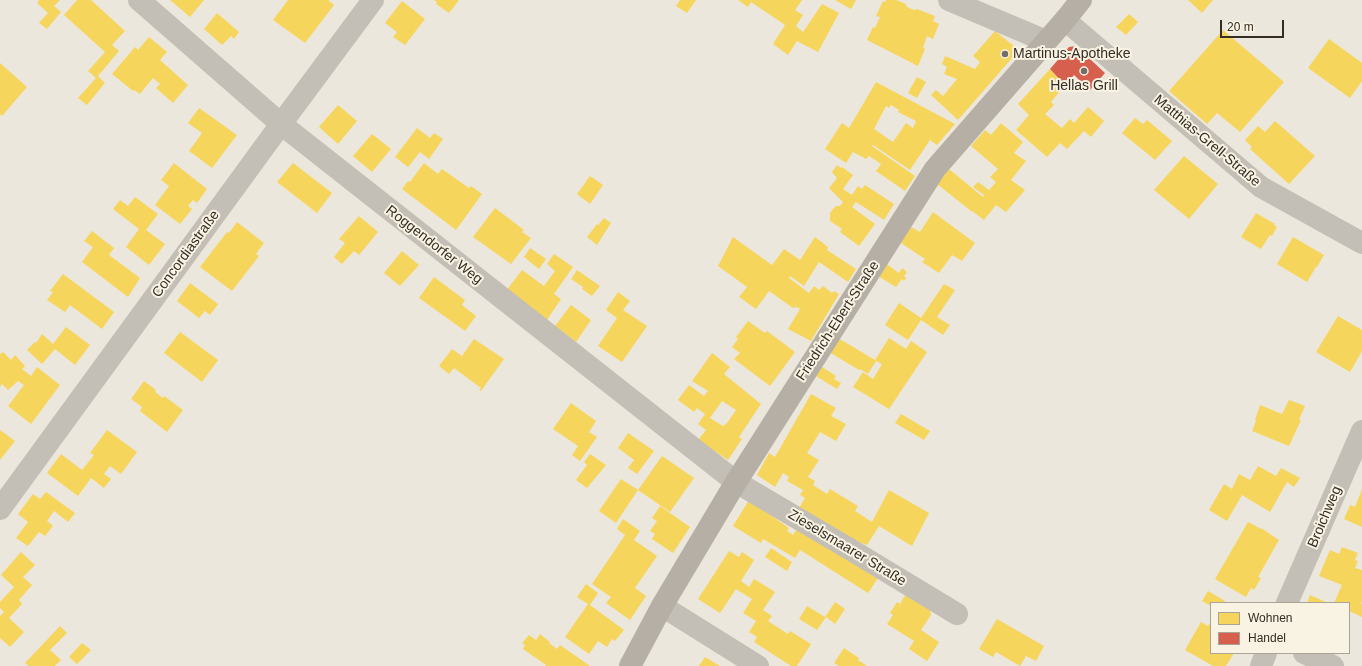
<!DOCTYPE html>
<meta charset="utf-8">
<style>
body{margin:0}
#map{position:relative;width:1362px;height:666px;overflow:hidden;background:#ece7dc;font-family:Helvetica,sans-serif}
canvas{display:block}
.legend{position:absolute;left:1210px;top:602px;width:140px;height:52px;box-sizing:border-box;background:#f9f3e3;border:1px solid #aaa397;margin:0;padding:5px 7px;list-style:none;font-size:12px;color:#342c25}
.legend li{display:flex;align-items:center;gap:8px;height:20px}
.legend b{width:20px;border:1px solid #aaa397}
.scale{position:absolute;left:1220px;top:20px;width:64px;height:18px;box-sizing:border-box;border:2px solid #342c25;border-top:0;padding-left:5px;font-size:12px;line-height:14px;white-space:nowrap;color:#342c25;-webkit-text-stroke:3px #f9f3e3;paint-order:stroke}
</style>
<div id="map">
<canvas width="1362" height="666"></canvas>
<ul class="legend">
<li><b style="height:11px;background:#f6d55c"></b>Wohnen</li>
<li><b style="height:11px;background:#d6604d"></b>Handel</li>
</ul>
<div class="scale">20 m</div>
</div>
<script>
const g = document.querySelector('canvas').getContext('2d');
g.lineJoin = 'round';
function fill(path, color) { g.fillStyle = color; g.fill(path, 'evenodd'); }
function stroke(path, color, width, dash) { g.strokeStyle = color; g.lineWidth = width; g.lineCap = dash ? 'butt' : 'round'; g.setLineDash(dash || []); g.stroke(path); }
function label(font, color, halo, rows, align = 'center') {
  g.font = font + ' Helvetica,sans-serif'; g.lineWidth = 4; g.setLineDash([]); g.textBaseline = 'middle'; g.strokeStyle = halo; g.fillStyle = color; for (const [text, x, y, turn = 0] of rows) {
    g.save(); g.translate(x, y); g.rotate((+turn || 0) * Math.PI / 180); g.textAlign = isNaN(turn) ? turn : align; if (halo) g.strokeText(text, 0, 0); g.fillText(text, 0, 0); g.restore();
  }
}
fill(new Path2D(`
 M38,0H60L54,6L61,12L47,29L39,23L48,13L37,3L39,1Z
 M77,0H91L125,31L112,45L119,51L98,76L105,83L87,105L78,98L96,78L88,71L105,52L64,15Z
 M170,0H204L190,17Z
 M288,0H328L334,5L305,43L273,20Z
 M434,0H459L449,13L436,4L437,2Z
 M680,0H696L687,13L676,6Z
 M738,0H802L795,10L803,15L796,26L803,32L822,4L839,13L818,52L797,41L788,55L773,44L785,25L751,2L748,7Z
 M835,0H856L851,9Z
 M886,0H896L906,4L907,7L914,10L917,9L935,16L933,21L939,24L933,39L927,36L923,48L925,49L918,66L867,40L873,27L875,28L880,17L876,16L883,1L885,2Z
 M1188,0H1213L1202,13Z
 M402,1L425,19L405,45L393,37L397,32L385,23Z
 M217,13L239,32L234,39L231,36L222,45L204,29Z
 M1129,14L1138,22L1126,35L1116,27Z
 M1223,30L1284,82L1240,132L1217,113L1207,124L1169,91Z
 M995,31L1019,50L958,120L931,95L936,90L943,96L957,79L944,74L947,67L942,64L945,56L975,69L980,62L973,56Z
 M149,37L167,52L160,60L188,85L173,103L156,88L160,84L153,78L140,94L134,90L133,91L112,74L135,47L138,50Z
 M1329,39L1362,63V81L1350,98L1308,68Z
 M0,63L27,87L2,116L0,114Z
 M1050,69L1065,85L1051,102L1054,105L1045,114L1062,128L1070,119L1074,123L1088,107L1104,121L1091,137L1084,131L1067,149L1060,143L1047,157L1016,130L1029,115L1018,104Z
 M917,77L926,82L917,98L908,93Z
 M876,82L955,124L937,145L930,140L910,170L873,145L872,146L915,176L905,191L876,171L881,164L869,156L866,159L853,152L846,163L825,149L842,123L849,128ZM891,105L899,110L898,112L916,121L913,128L906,123L893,142L874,129L886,106L889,108Z
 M338,105L357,121L338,144L319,127Z
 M199,108L237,135L212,168L189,151L202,133L188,123Z
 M1135,118L1143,124L1147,120L1172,141L1155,160L1122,133Z
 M1275,121L1315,156L1289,184L1250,149L1252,147L1245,140L1258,126L1265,132Z
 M1001,123L1023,142L1014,153L1026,161L1011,180L1025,190L1006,212L996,205L984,220L972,211H971L937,184L949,169L983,197L984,195L973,187L978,182L989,190L996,182L990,177L998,169L971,146L985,130L991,135Z
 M417,128L430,138L434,133L443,139L429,159L420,152L408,167L395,157Z
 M372,134L391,149L372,172L353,156Z
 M1184,156L1218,184L1189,219L1154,190Z
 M174,163L207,189L197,203L193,200L188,206L192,209L180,224L155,205L169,186L161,180Z
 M293,163L332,193L317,213L277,182Z
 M424,163L438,174L442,169L469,188L471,186L482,194L456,230L402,189L408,181L410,182Z
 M837,165L841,168L842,167L853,175L843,189L852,195L858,186L862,189L865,185L894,204L884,220L856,202L852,207L875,224L859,246L840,232L842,229L830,221V213L833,209L836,206H840L843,202L829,188L837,178L832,172Z
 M590,176L603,185L590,204L577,194Z
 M135,197L158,214L146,230L165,244L149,265L126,247L139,229L113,209L120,200L128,206Z
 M495,208L524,230L522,232L531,238L511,264L473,237Z
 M933,212L975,243L962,261L952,255L939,273L922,262L925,259L898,241L909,226L920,232Z
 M1256,213L1275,224L1274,225L1277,227L1272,236L1270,235L1261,249L1241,237Z
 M359,216L378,232L359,255L354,251L342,264L334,257L345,243L339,239Z
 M604,218L611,223L597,245L587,237L597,224L598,225Z
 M237,222L264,243L256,254L259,256L232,291L200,267L227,232L229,233Z
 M92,231L114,248L109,255L140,278L128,297L82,262L93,247L84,241Z
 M733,237L772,265L784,249L800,260L815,237L828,247L827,250L856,269L848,282L819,262L804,286L790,276L789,278L809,293L814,286L819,290L823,286L832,293L834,291L839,294L811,341L788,329L800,309L797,307L793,308L769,291L756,309L739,297L747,287L718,266Z
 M1293,237L1324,255L1317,267H1316L1307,282L1277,264Z
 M530,248L546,259L539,269L524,257Z
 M402,251L419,265L400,286L384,273Z
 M554,254L573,267L554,294L561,299L547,320L506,291L522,270L544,286L555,271L547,264Z
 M884,262L899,273L902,268L907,272L904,276L906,278L904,281L902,279L896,287L876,275Z
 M577,270L600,286L592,296L582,289L583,287L571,279Z
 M63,274L114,312L102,329L70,305L65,312L47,300L53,292L50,291Z
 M434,277L465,300L462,305L476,316L465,331L419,298Z
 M190,283L218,304L210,315L205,311L199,318L177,301Z
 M944,284L955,290L937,317L950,325L943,335L921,320L908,340L885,325L899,303L921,318Z
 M618,292L630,301L623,310L647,326L622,362L598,346L617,318L606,310Z
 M571,305L591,320L576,342L555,326Z
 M1338,316L1362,330V351L1350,372L1316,352Z
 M748,321L765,333L767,331L795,352L770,386L734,359L740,353L732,347L738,339L736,337Z
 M66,327L90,345L75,365L55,349L42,364L27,350L35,342L36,343L42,334L53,344Z
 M180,332L218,360L202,382L164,353Z
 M838,338L875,360L889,338L906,349L911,341L927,352L889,409L853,387L863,372L873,379L882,364L876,361L868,374L860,369L859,370L829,352Z
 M474,339L504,359L481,391L479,390L481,388L454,368L449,374L439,366L452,349L462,356Z
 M3,352L11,360L15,355L25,366L22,369L31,376L37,367L60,385L31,424L8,406L24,385L18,381L8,390L2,384L0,387V354Z
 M712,353L730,367L724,374L761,404L739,437L742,439L728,460L698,440L706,430L698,424L705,414L697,408L694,412L678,400L689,385L704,396L708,391L692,381ZM722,401L736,410L727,423L723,426L710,418Z
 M822,367L836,376L834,379L841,383L837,389L816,376Z
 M144,381L156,390L155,392L163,398L164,396L183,410L167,432L140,411L142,407L131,399Z
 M811,394L836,408L831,416L846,424L836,441L820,432L807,453L819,460L808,477L815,481L813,485L827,494L830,489L858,506L855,511L872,522L889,490L929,513L912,546L879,526L867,545L859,542L797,511L805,498L800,495L803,490L787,481L789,477L783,473L775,487L757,475L769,453L775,457Z
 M1289,400L1305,406L1299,420H1301L1289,446L1252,431L1256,421L1255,420L1260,405L1282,414Z
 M571,403L596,421L589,432L597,437L580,461L572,455L578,446L553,429Z
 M901,414L930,431L924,440L895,423Z
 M0,430L15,441L0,460Z
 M107,430L137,452L121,474L110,466L104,474L111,479L104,488L91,478L78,496L47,473L61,454L82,470L94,455L90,453Z
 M628,433L654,451L637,474L628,468L634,460L618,448Z
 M590,454L606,465L587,488L576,480L587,465L584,462Z
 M662,456L694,478L670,512L638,490Z
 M1258,466L1276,476L1281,468L1300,478L1294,487L1287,482L1270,512L1242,495L1227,521L1209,510L1224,484L1232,489L1239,474L1250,480Z
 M621,479L638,490L616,523L599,511Z
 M1362,489V527L1344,519L1350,505L1355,507Z
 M46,492L75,513L68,522L54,511L47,521L53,526L45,536L39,532L28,546L16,538L28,522L18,514L33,494L40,499Z
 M749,500L789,528L787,531L793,535L798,527L878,578L868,593L800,550L795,558L763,539L761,543L733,526Z
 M660,506L690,527L673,553L652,539L655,534L650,531L657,521L652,518Z
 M623,519L640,531L634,540L657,556L635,588L646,596L630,620L606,603L611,597L592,584L625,535L617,529Z
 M1248,522L1261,529V528L1279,540L1258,577L1261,578L1254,590L1251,588L1246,597L1215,579Z
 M1342,547L1358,553L1355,560L1358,561L1355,568L1362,570V601L1361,604H1362V617L1349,611V603H1334L1342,585L1319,576L1330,550L1339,554Z
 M771,548L792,562L787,571L765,557Z
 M729,551L739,557L742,552L754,560L741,581L749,587L754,579L775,592L763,610L772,616L768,621L788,634L790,631L811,644L797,666H791L754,642L757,637L749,632L756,621L743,613L752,599L736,589L720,613L698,599Z
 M21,552L35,565L23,577L32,585L19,600L22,604L9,618L24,632L10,647L0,638V616L4,612L0,608V602L14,587L1,575Z
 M586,584L598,593L590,605L624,630L615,641L612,639L607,647L598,641L589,654L565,637L588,604L577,597Z
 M1208,591L1225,601L1224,603H1211V606L1202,601Z
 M905,595L930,610L931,615L921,630L939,642L927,661L909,649L914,641L887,624L893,615L890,613L897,602L900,604Z
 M1310,595L1328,603H1307Z
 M835,602L845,609L835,624L826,617L817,630L799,619L807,606L825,617Z
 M997,619L1044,646L1036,661L1026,656L1020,666L996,652L993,657L979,649Z
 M1211,621V653H1234L1226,666H1213L1185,650L1201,622L1208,626Z
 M60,626L67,633L50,650L61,660L55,666H29L25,663Z
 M540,634L550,642L549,643L557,649L560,645L590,666H545L546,665L523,649L525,645L522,643L529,635L536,640Z
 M82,643L91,650L77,664L69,657Z
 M844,648L859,658L858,660L867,666H839L834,663Z
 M705,657L720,666H699Z`), '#f6d55c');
fill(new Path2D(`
 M1076,46L1105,73L1090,90L1074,75L1065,85L1050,69L1069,47Z`), '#d6604d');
stroke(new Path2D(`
 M139,0L281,124L736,482L853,551L957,614
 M949,0L1046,41
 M1065,20L1261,187L1362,243
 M0,509L281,124L373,0
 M1287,603L1362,431
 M662,606L758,666
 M1304,653L1333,666
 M1261,666L1266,653`), '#c4bfb6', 22);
stroke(new Path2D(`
 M630,666L662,606L736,482L935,169L1065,20L1081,0`), '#b5afa6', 22);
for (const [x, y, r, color] of [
 [1005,54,4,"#746d65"],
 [1084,71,4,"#746d65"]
]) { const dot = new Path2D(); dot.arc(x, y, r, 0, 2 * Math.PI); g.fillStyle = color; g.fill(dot); stroke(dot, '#f9f3e3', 1.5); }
label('14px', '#342c25', '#f9f3e3', [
 ["Martinus-Apotheke",1013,54],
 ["Hellas Grill",1084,86,"center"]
], 'left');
label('14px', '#342c25', '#f9f3e3', [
 ["Matthias-Grell-Straße",1207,141,40],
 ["Roggendorfer Weg",434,245,38],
 ["Concordiastraße",186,254,-54],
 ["Friedrich-Ebert-Straße",838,321,-57],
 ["Broichweg",1325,517,-67],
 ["Zieselsmaarer Straße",847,548,31]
]);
</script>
